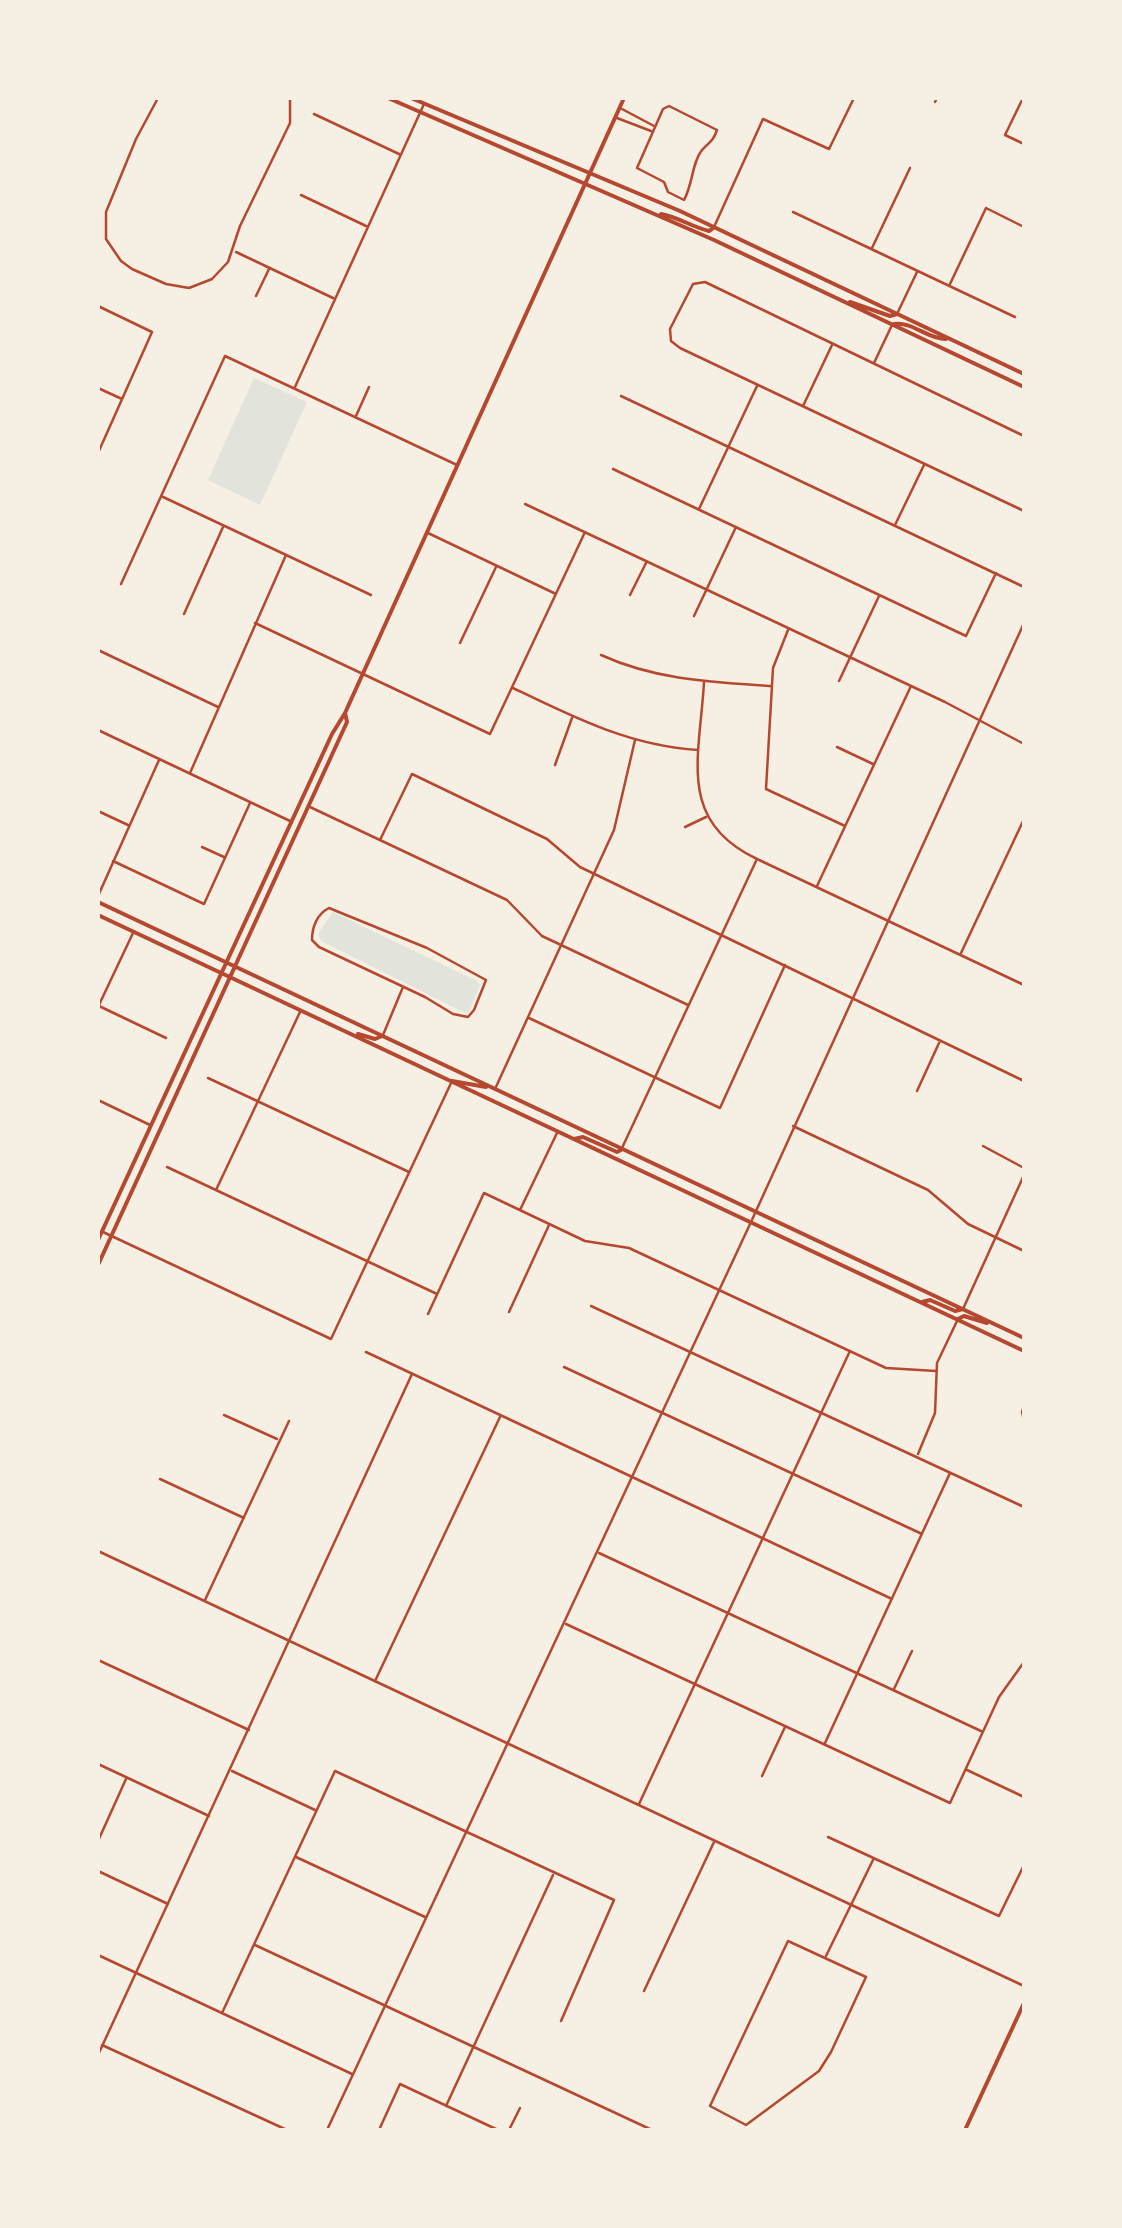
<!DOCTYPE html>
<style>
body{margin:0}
#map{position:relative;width:1122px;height:2228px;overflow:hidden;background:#f6efe4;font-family:"Exo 2",sans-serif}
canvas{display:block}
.frame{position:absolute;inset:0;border:100px solid #f6efe4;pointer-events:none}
</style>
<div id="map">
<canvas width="1122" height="2228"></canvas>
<div class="frame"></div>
</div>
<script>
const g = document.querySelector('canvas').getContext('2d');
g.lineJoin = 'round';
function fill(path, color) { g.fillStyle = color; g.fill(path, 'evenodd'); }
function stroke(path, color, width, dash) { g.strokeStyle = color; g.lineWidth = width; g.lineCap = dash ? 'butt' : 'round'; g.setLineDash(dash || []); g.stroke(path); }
fill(new Path2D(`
 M254,378L307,402L260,505L208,480Z
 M333,912L477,981L480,985L469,1012L465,1013L321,941L318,934Z`), '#e2e4dc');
stroke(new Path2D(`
 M158,98L136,139L106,212V239L121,261L132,269L166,284L189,288L212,279L228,262L240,226L290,123V98
 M1023,98L1005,135L1024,144
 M935,102L937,98
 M669,106L717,130C713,142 709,142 702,150C692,162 693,184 684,200L668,192L664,182L637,168L663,109Z
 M622,109L654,126
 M314,114L399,154
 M617,118L651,131
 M301,195L366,226
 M793,212L1015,317
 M714,227L763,119L829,149L854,98
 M872,248L910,168
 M236,252L333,298
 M950,284L986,208L1024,227
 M256,296L269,269
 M98,306L152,332L98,453
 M897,314L917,272
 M874,363L892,325
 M295,387L424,104
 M98,388L122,399
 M621,396L1024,587
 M803,406L832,345
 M356,416L369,387
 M1024,436L705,282L693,284L670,329L671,341L680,348L1024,511
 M613,469L966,636L996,573
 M161,496L371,595
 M525,504L945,702L1024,744
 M699,509L757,386
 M895,525L924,465
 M428,533L556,594
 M121,584L225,356L457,465
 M630,595L646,563
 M184,614L223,527
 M694,616L736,527
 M255,623L490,734L585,532
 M788,630L773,668L766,789L845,826
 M460,643L496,567
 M98,650L218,707
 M601,655C656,680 711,682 771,686
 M839,681L879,596
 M704,682C700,756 676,821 757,859L1024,985
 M513,688C573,717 630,746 698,750
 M98,730L290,821
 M837,747L873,764
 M555,765L572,718
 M190,773L286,555
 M310,807L507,900L542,936L688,1005
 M98,811L128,825
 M685,827L706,817
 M380,840L412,774L547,839L580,867L1024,1081
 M202,847L224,857
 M113,861L204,904L250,803
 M817,886L911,686
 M98,896L159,760
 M329,908L427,948L486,980L474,1010L468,1017L453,1014L425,997L319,947L312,940C312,927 317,914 329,908Z
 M961,953L1024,819
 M99,1006L166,1038
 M98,1007L133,933
 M529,1018L720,1108L785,965
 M383,1035L403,987
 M208,1078L409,1172
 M495,1089L614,830L635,740
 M917,1091L939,1043
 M98,1100L150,1125
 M793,1126L928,1190L968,1224L1024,1251
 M983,1146L1024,1168
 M622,1148L756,861
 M167,1167L437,1294
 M216,1190L300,1012
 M520,1210L557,1133
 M103,1232L331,1339L452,1081
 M591,1306L1024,1507
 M963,1309L1024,1175
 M509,1312L549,1225
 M428,1314L484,1193L585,1241L629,1248L886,1368L936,1371
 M366,1352L892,1599
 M564,1367L922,1534
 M1024,1406L1022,1412L1024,1421
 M224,1415L277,1439
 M918,1454L935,1413L937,1363L957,1321
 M160,1479L244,1518
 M599,1553L981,1731
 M205,1600L289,1421
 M566,1624L950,1803L999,1697L1024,1662
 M98,1660L249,1730
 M375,1681L500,1417
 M894,1689L912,1651
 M825,1743L950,1473
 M98,1764L209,1816
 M967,1770L1024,1797
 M232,1771L315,1810
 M762,1776L785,1727
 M639,1804L849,1353
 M828,1837L999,1916L1024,1865
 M98,1841L126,1779
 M296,1857L425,1917
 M98,1871L168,1904
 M788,1941L866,1977L831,2052L819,2071L746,2125L710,2106Z
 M255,1945L652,2130
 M98,1955L352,2074
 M826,1956L873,1860
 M644,1991L714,1842
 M222,2013L335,1771L614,1900L561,2021
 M102,2045L287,2130
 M98,2055L412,1374
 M446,2106L553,1875
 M98,2130H99
 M379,2130L400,2084L498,2130
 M509,2130L520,2108`), '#b5482f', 2.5);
stroke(new Path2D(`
 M98,1551L1024,1986
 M327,2130L751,1222L1024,623`), '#b5482f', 2.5);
stroke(new Path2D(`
 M388,98L714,240L1024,387
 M411,98L680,211L1024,374
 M661,214C678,217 692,227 709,231L712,229
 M850,302L890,316L897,314
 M894,324C912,321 927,339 946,339
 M98,902L1024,1338
 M98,915L1024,1351
 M358,1034L375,1039L382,1036
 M452,1081L486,1087
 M574,1139L583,1137L617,1152L621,1150
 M98,1240L332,734L345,713L624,98
 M98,1265L347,722L345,713
 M922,1302L930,1300L955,1311L963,1309
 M958,1319L964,1316L987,1323
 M965,2130L1024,2003`), '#b5482f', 4);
</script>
